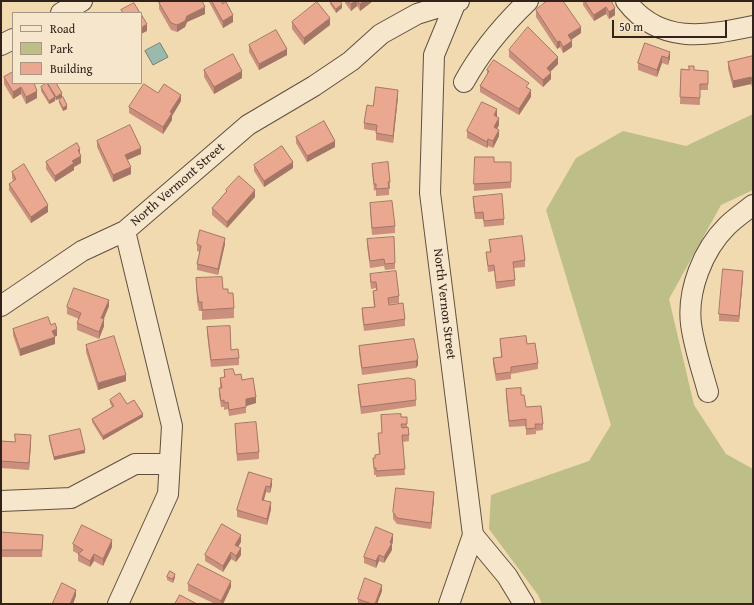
<!DOCTYPE html>
<style>
body{margin:0}
#map{position:relative;width:754px;height:605px;overflow:hidden;background:#f1d9b0;font-family:"Gentium Book Plus",serif}
canvas{display:block}
.frame{position:absolute;inset:0;border:2px solid #31231c;pointer-events:none}
.legend{position:absolute;left:12px;top:12px;width:130px;height:72px;box-sizing:border-box;background:#f6e6cc;border:1px solid #a79886;margin:0;padding:5px 7px;list-style:none;font-size:12px;color:#31231c}
.legend li{display:flex;align-items:center;gap:8px;height:20px}
.legend b{width:20px;border:1px solid #a79886}
.scale{position:absolute;left:612px;top:20px;width:115px;height:18px;box-sizing:border-box;border:2px solid #31231c;border-top:0;padding-left:5px;font-size:12px;line-height:14px;white-space:nowrap;color:#31231c;-webkit-text-stroke:3px #f6e6cc;paint-order:stroke}
</style>
<div id="map">
<canvas width="754" height="605"></canvas>
<div class="frame"></div>
<ul class="legend">
<li><b style="height:5px;background:#f6e6cc"></b>Road</li>
<li><b style="height:11px;background:#bebe88"></b>Park</li>
<li><b style="height:11px;background:#eba891"></b>Building</li>
</ul>
<div class="scale">50 m</div>
</div>
<script>
const g = document.querySelector('canvas').getContext('2d');
g.lineJoin = 'round';
function fill(path, color) { g.fillStyle = color; g.fill(path, 'evenodd'); }
function stroke(path, color, width, dash) { g.strokeStyle = color; g.lineWidth = width; g.lineCap = dash ? 'butt' : 'round'; g.setLineDash(dash || []); g.stroke(path); }
function label(font, color, halo, rows, align = 'center') {
  g.font = font + ' "Gentium Book Plus",serif'; g.lineWidth = 4; g.setLineDash([]); g.textBaseline = 'middle'; g.strokeStyle = halo; g.fillStyle = color; for (const [text, x, y, turn = 0] of rows) {
    g.save(); g.translate(x, y); g.rotate((+turn || 0) * Math.PI / 180); g.textAlign = isNaN(turn) ? turn : align; if (halo) g.strokeText(text, 0, 0); g.fillText(text, 0, 0); g.restore();
  }
}
fill(new Path2D(`
 M753,114V190L721,205L669,299L694,405L726,454L753,469V604H542L538,595L489,529L491,495L589,461L611,425L546,210L576,158L623,131L686,146Z`), '#bebe88');
const water = new Path2D(`
 M160,43L168,57L153,65L145,51Z`);
fill(water, '#9bbaae');
stroke(water, '#717e74', 1);
const minor = new Path2D(`
 M626,1C660,45 705,36 753,26
 M61,13L82,1
 M1,45L13,39
 M464,82C481,51 503,25 528,1
 M1,306L82,251L125,231
 M708,392C702,370 694,347 691,324C687,290 703,250 727,226C735,218 744,212 753,205
 M1,501L71,498L135,464H169
 M473,535L507,576L524,604
 M118,604L168,494L172,426L125,231L248,125L314,86L351,61L381,34L417,14L459,1
 M449,604L473,535L430,193L434,55L455,4`);
stroke(minor, '#615041', 22);
stroke(minor, '#f6e6cc', 20);
fill(new Path2D(`
 M209,1H227L223,3L233,22L223,28L209,2Z
 M330,1L342,8L336,13L330,4Z
 M345,1H373L360,11L357,6L351,11L345,3Z
 M583,1H611L615,15L609,19L606,14L594,21L583,5Z
 M159,3L205,14L187,22L185,27L177,32L171,30L159,9Z
 M536,10L581,33L571,40L572,47L563,53L560,47L557,49L536,17Z
 M292,22L330,25L304,45L292,29Z
 M645,43L670,58L668,65L662,63L657,77L638,70V63Z
 M249,45L287,55L259,70L249,52Z
 M509,50L558,64L550,72L551,79L543,87L509,57Z
 M753,56V90L751,84L733,88L728,69V62Z
 M681,69L694,70L708,77V90H700V105L680,104Z
 M204,70L242,78L214,94L204,77Z
 M487,70L529,88L531,97L519,115L480,92V86L487,74Z
 M4,77L37,98L26,104L21,94L13,99L4,84Z
 M48,84L62,97L56,100L55,99V101L49,104L41,91V87L48,85Z
 M158,93L181,101L172,116V120L163,134L129,113V107Z
 M398,97L393,143L376,140V131L364,129V123L373,106Z
 M59,100L67,109L63,111L59,103Z
 M497,116L499,125L497,129L499,136L493,148L488,146L487,148L467,138V131Z
 M296,137L335,147L307,162L296,143Z
 M97,141L141,154L127,160L131,174L113,182L97,147Z
 M80,155L81,163L74,167V170L55,182L46,169V162Z
 M494,162H511V188L474,191V184Z
 M372,164L390,182V189H389V195L376,196V190L374,191L372,171Z
 M254,165L293,168L264,187L254,171Z
 M12,172L48,212L31,223L9,190V184L13,181L12,178Z
 M226,190L255,197L227,228L212,215V208L226,192Z
 M473,197L504,219V225L484,227L483,219H475L473,203Z
 M370,203L395,226V233L372,235L370,210Z
 M367,239L395,263V269L385,270L384,266L370,268L367,246Z
 M489,240L525,260V267L514,268L515,280V286L496,289L494,271L488,272L486,252H490Z
 M197,244H225L218,275L197,270V264L200,252L197,251Z
 M370,274L399,296V303L389,304V305L405,319V326L364,331L362,315V308L374,307L373,297V291L376,290V288L371,289L370,281Z
 M743,277L739,322L719,321V314Z
 M196,278L223,289L228,293L234,308V318L202,320V311H199L197,302Z
 M109,306L104,319V326L99,339L77,330V323L79,319L67,314V307Z
 M51,325L57,336H55V344L20,356L13,335V329Z
 M207,327L231,350L239,358V365L211,367L207,334Z
 M414,339L418,365L416,368L362,375L359,353V346Z
 M500,339L527,344L538,363V369L511,374V379L496,381L493,364V358L501,357Z
 M86,345L126,381L98,390L86,352Z
 M224,370L235,375L242,380L256,403L246,406V413L229,416L228,409L224,410V407H221L219,395V388H220V378L224,377Z
 M358,385L416,400V406L361,414L358,391Z
 M506,389L521,395L526,407L543,424V430L536,431V434L526,435V426L509,427L506,396Z
 M110,400L127,404L143,417L103,440L92,422V419L112,407L110,403Z
 M381,415L401,417H407V427L409,435V441L403,442L405,475L376,477V475H374L373,458H375L379,455L378,433H382Z
 M235,424L259,452V459L237,461Z
 M49,436L85,453L54,460L49,440Z
 M1,441L15,442H31L29,470L1,468Z
 M249,472L272,485L270,493L266,492L264,500L271,509L267,525L237,517V510Z
 M434,498L431,529L397,524L393,519V512Z
 M1,532L43,535L42,557H1Z
 M393,540L392,545V550L384,563L379,561L376,568L364,563V557Z
 M241,542L238,547L241,555L236,562L231,559L223,572L205,561V555Z
 M73,544L112,547L103,566L94,561L90,567L78,561V554L73,551Z
 M167,577H175L173,583L167,580Z
 M188,584L231,587L223,604H215L188,591Z
 M382,591L377,604H358V599Z`), '#ca907d');
fill(new Path2D(`
 M355,1H357V6L351,11V4Z
 M364,1H373L360,11V4Z
 M342,4V8L336,13V9Z
 M205,7V14L187,22L185,27L177,32V25L187,16Z
 M606,7V14L594,21V15Z
 M615,8V15L609,19V12Z
 M233,15V22L223,28V21Z
 M330,18V25L304,45V38Z
 M147,24V31L141,34V28Z
 M581,27V33L568,42V35Z
 M560,41V47L557,49V42Z
 M572,41V47L563,53V47Z
 M287,49V55L259,70V64Z
 M670,52V58L668,65V58Z
 M662,56V63L657,77V70Z
 M558,57V64L547,75V68Z
 M242,71V78L214,94V87Z
 M551,73V79L543,87V80Z
 M751,77V84L733,88V81Z
 M21,87V94L13,99V92Z
 M398,90V97L393,143V136Z
 M531,90V97L519,115V109Z
 M37,91V98L26,104V97Z
 M62,93V97L56,100V97Z
 M181,95V101L172,116V120L163,134V127L170,112Z
 M55,97V101L49,104V101Z
 M67,105V109L63,111V108Z
 M497,109V116L494,122V115Z
 M499,118V125L494,134V127Z
 M499,130V136L493,148V141Z
 M488,139V146L487,148V142Z
 M335,141V147L307,162V156Z
 M141,148V154L125,161V155Z
 M80,149V155L78,150Z
 M81,156V163L74,167V170L55,182V176L72,161Z
 M293,162V168L264,187V181Z
 M131,167V174L113,182V175Z
 M255,190V197L227,228V222Z
 M48,205V212L31,223V217Z
 M225,238V244L218,275V269Z
 M743,271V277L739,322V316Z
 M109,300V306L101,325V318Z
 M104,319V326L99,339V332Z
 M57,329V336L52,337V331Z
 M55,337V344L20,356V349Z
 M418,358V365L416,368V361Z
 M126,375V381L98,390V383Z
 M256,397V403L246,406V399Z
 M143,414V417L103,440V436Z
 M31,435V442L29,470V463Z
 M85,450V453L54,460V457Z
 M272,479V485L270,493V487Z
 M266,486V492L262,506V500Z
 M434,492V498L431,529V523Z
 M271,502V509L267,525V519Z
 M393,534V540L392,545V550L384,563V557Z
 M241,535V542L235,552V545Z
 M112,540V547L103,566V559Z
 M241,548V555L236,562V556Z
 M231,552V559L223,572V566Z
 M94,554V561L90,567V561Z
 M379,555V561L376,568V561Z
 M175,574V577L173,583V579Z
 M231,581V587L223,604H221V601Z
 M382,585V591L377,604H375Z
 M76,590V596L73,604H70Z`), '#a47666');
const building = new Path2D(`
 M163,1H202L205,7L187,16L185,21L177,25L171,23L159,3Z
 M212,1H221L223,4L226,2L233,15L223,21Z
 M330,1H340L342,4L336,9Z
 M348,1H355L351,4Z
 M358,1H364L360,4Z
 M547,1H563L581,27L568,35L572,41L563,47L560,41L557,42L536,10Z
 M585,1H611L615,8L609,12L606,7L594,15Z
 M317,2L330,18L304,38L292,22Z
 M134,3L140,13H123L121,10Z
 M141,14L147,24L141,28Z
 M528,27L558,57L547,68L551,73L543,80L509,50Z
 M276,30L287,49L259,64L249,45Z
 M645,43L670,52L668,58L662,56L657,70L638,63Z
 M233,54L242,71L214,87L204,70Z
 M753,56V84L751,77L733,81L728,62Z
 M494,60L529,83L526,87L531,90L519,109L480,86L489,71L487,70Z
 M689,66H694V70L708,71V84H700V98L680,97L681,69L689,70Z
 M13,72V83H34L37,91L26,97L21,87L13,92L4,77Z
 M47,83L55,97L49,101L41,87Z
 M49,83H56L62,93L56,97L48,84Z
 M144,84L158,93L164,84L181,95L170,112L172,113L163,127L129,107Z
 M376,87L398,90L393,136L376,133L377,125L364,123L367,105L373,106Z
 M63,97L67,105L63,108L59,100Z
 M482,102L497,109L494,115L499,118L494,127L499,130L493,141L488,139L487,142L467,131Z
 M324,121L335,141L307,156L296,137Z
 M130,125L141,148L125,155L131,167L113,175L97,141Z
 M77,143L80,149L78,150L81,156L72,161L74,163L55,176L46,162Z
 M282,146L293,162L264,181L254,165Z
 M475,157H494V162H511V182L474,184Z
 M388,162L390,182H388L389,188L376,189V184H374L372,164Z
 M24,164L48,205L31,217L9,184L16,179L12,172Z
 M239,176L255,190L227,222L212,208L227,191L226,190Z
 M502,194L504,219L484,221L483,212L475,213L473,197Z
 M392,201L395,226L372,228L370,203Z
 M200,230L225,238L218,269L197,264L201,246L197,244Z
 M522,236L525,260L513,262L515,280L496,282L494,265L488,266L486,252H491L489,240Z
 M394,237L395,263L385,264L384,259L370,261L367,239Z
 M723,269L743,271L739,316L719,314Z
 M396,271L399,296L388,298L389,305L403,303L405,319L364,325L362,308L375,307L373,291L377,290L376,282H371L370,274Z
 M222,277L223,289H228V293H233L234,308L202,310V302H199L197,292L196,278Z
 M74,288L109,300L101,318L104,319L99,332L77,323L81,313L67,307Z
 M48,317L51,325L55,323L57,329L52,331L55,337L20,349L13,329Z
 M230,326L231,350L238,349L239,358L211,360L207,327Z
 M114,336L126,375L98,383L86,345Z
 M526,336L527,344L535,343L538,363L511,367V372L496,374L493,358L502,357L500,339Z
 M414,339L418,358L416,361L362,368L359,346Z
 M233,369L235,375L241,374L242,380L253,378L256,397L246,399V407L229,410L228,402L224,403V400L221,401L219,388H222L220,378L225,377L224,370Z
 M409,378L415,380L416,400L361,407L358,385Z
 M521,388V395H524L526,407L541,406L543,424H535L536,428L526,429V419L509,421L506,389Z
 M120,393L127,404L134,400L143,414L103,436L92,419L114,406L110,400Z
 M401,414V417H407V424H401L402,428L408,427L409,435H402L405,469L376,471V468H374L373,458H375V455L380,454L378,433H382L381,415Z
 M256,422L259,452L237,454L235,424Z
 M80,429L85,450L54,457L49,436Z
 M15,434L31,435L29,463L1,461V441L15,442Z
 M249,472L272,479L270,487L266,486L262,500L271,502L267,519L237,510Z
 M396,488L434,492L431,523L397,518L393,512Z
 M222,524L241,535L235,545L241,548L236,556L231,552L223,566L205,555Z
 M82,525L112,540L103,559L94,554L90,561L78,554L83,550L73,544Z
 M376,527L393,534L390,543H392L384,557L379,555L376,561L364,557Z
 M1,532L43,535L42,550H1Z
 M198,564L231,581L221,601L188,584Z
 M170,571L175,574L173,579L167,577Z
 M365,578L382,585L375,604H372L358,599Z
 M62,583L76,590L70,604H55L53,603Z
 M180,595L197,604H175Z`);
fill(building, '#eba891');
stroke(building, '#a47666', 1);
label('13px', '#31231c', '#f6e6cc', [
 ["North Vermont Street",178,185,-41],
 ["North Vernon Street",444,304,83]
]);
</script>
